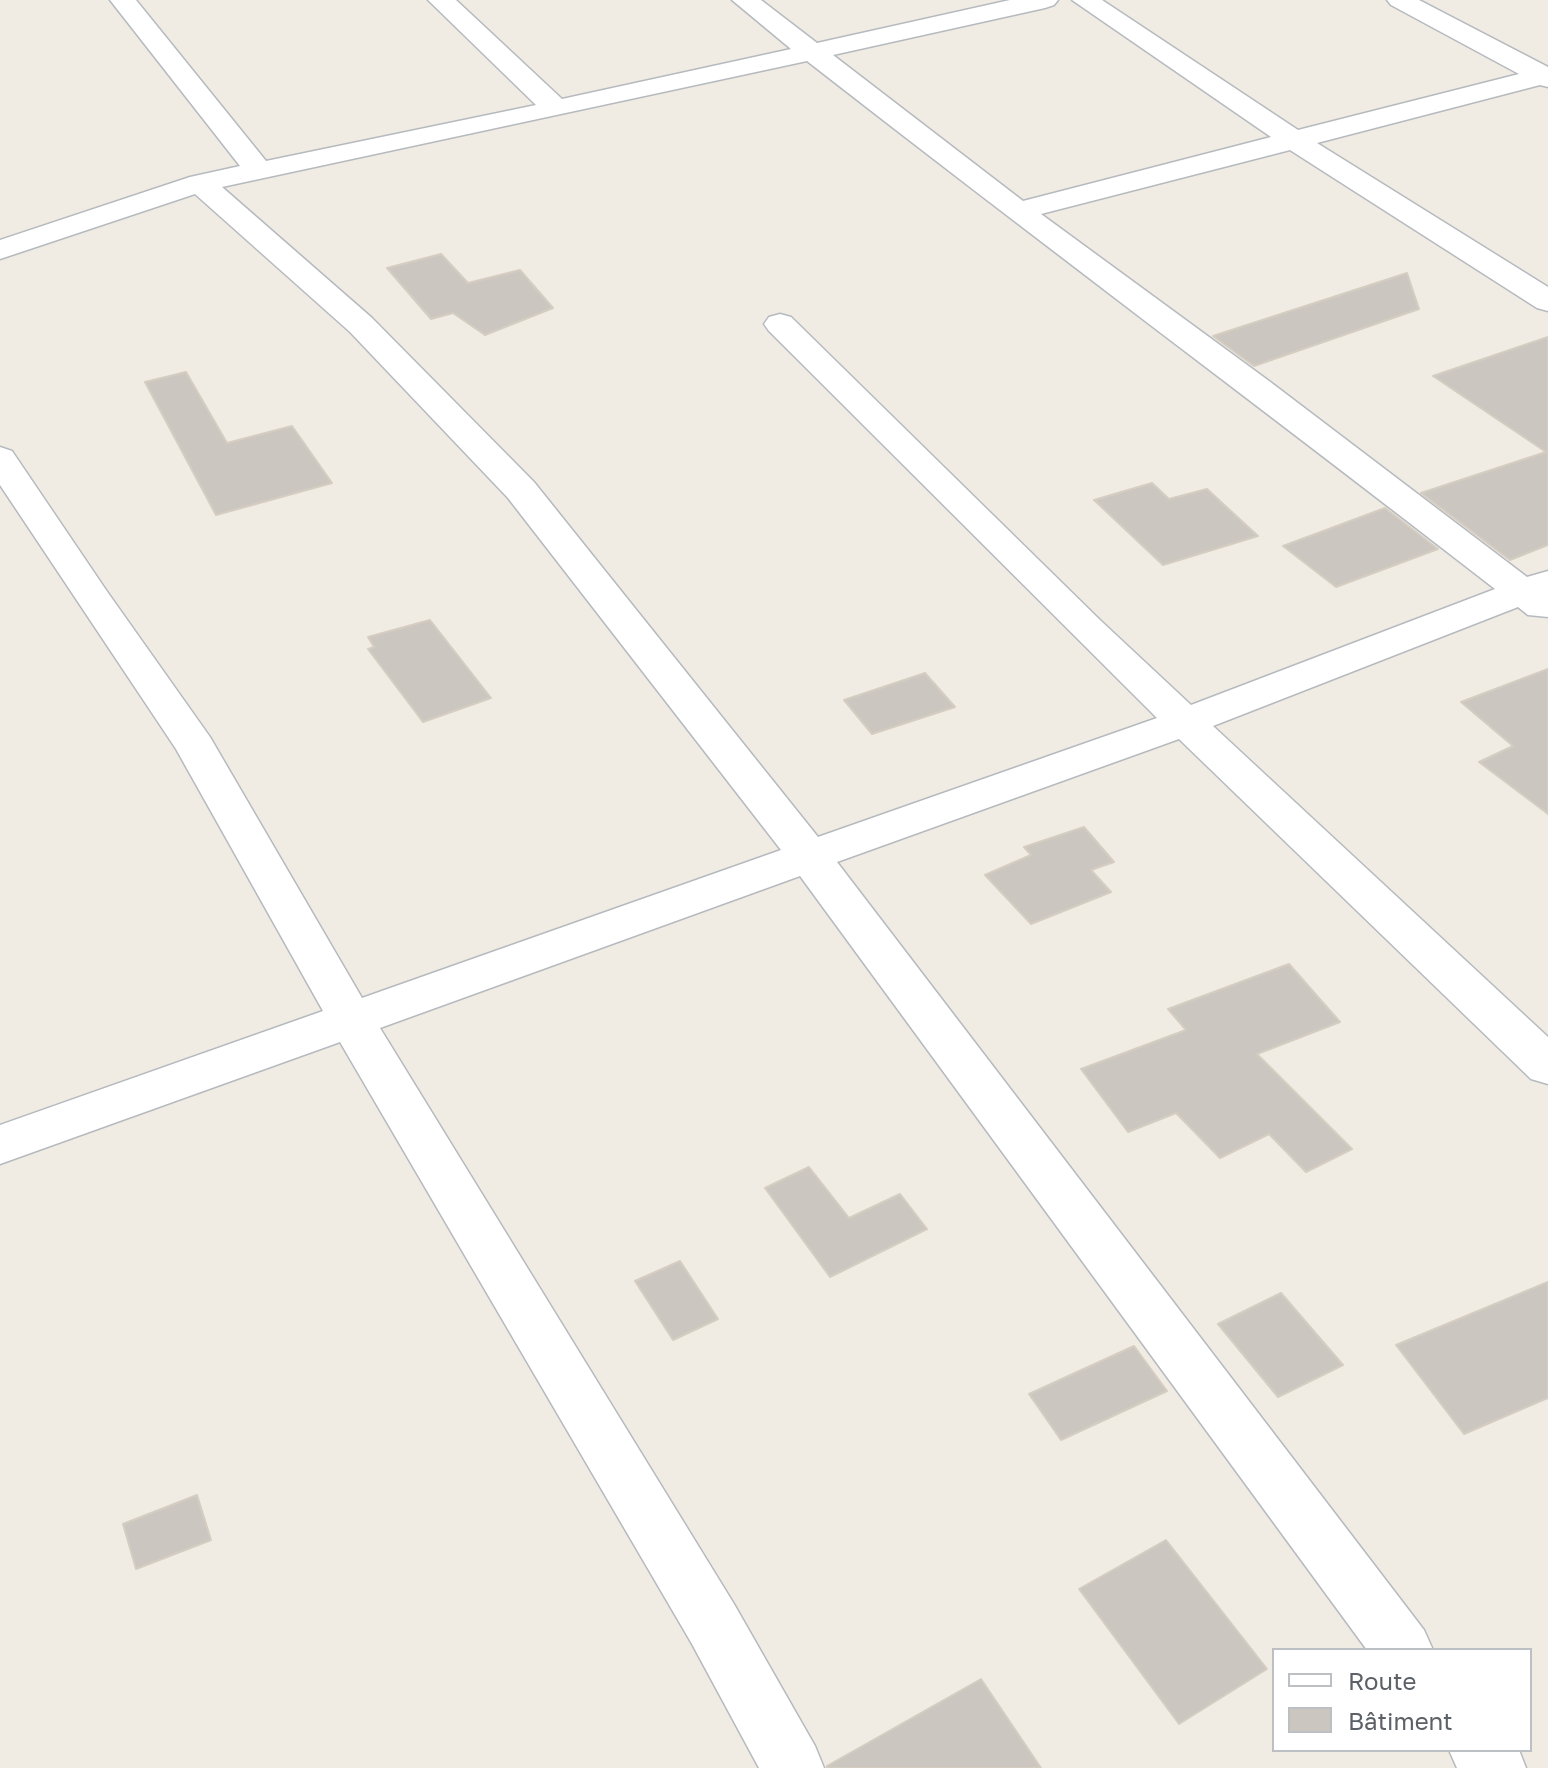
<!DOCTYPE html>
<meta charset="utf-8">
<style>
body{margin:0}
#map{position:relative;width:1548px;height:1768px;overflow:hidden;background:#f0ece3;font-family:"Golos Text",sans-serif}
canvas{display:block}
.legend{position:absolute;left:1272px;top:1648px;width:260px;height:104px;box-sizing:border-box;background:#fff;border:2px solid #bdc0c2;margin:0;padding:10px 14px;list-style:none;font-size:24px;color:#5b6166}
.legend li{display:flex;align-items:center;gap:16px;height:40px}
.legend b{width:40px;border:2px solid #bdc0c2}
</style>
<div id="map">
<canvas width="1548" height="1768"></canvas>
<ul class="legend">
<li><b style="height:10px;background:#fff"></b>Route</li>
<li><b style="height:22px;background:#cbc7c0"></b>Bâtiment</li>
</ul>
</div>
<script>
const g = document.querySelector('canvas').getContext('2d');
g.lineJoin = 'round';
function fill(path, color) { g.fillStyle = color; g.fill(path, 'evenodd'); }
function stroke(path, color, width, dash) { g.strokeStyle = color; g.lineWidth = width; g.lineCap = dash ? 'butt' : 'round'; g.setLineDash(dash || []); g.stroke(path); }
const building = new Path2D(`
 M441,254L468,283L520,270L553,308L485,335L453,313L431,319L387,268Z
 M1407,273L1419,309L1254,366L1213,336Z
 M1548,337V545L1510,560L1421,493L1546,452L1433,376Z
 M186,372L227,443L292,426L332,483L216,515L145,382Z
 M1152,483L1169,499L1207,489L1258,536L1163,565L1094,500Z
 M1385,508L1438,549L1336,587L1283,546Z
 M430,620L491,698L423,722L368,649L374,647L368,637Z
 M1548,669V814L1479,762L1513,746L1461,702Z
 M925,673L955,707L872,734L844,700Z
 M1084,827L1114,862L1091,870L1111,892L1031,924L985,875L1031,855L1024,847Z
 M1289,964L1340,1022L1257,1054L1352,1149L1306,1172L1269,1134L1220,1158L1176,1113L1128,1132L1081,1069L1186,1030L1168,1009Z
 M809,1167L849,1218L900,1194L927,1229L830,1277L765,1188Z
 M680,1261L718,1319L673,1340L635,1281Z
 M1548,1282V1398L1464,1434L1396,1345Z
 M1281,1293L1343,1365L1278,1397L1218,1324Z
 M1134,1346L1167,1391L1061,1440L1029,1394Z
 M197,1495L211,1540L136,1569L123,1524Z
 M1166,1540L1267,1669L1179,1724L1079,1589Z
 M981,1679L1041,1768H827V1766Z`);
fill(building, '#cbc7c0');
stroke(building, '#d5cdc1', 2);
const minor = new Path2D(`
 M110,0H136L266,161L536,105L428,0H456L562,99L791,49L732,0H761L817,43L1010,0H1058L1054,5L1045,8L833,55L1023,201L1271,137L1072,0H1102L1298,130L1519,74L1391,5L1387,0H1419L1548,67V87L1540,85L1317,143L1548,287V311L1537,308L1290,150L1041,214L1269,381L1527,577L1548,571V617L1528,615L1518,607L1213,726L1548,1037V1084L1531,1079L1179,739L837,862L1424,1630L1433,1650H1367L800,876L380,1028L734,1604L815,1746L824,1768H759L692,1644L340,1042L0,1164V1125L323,1011L176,749L0,485V447L12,451L106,590L210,737L362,998L781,850L508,498L350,332L195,194L0,259V240L190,177L240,166ZM807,61C1035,239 1267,412 1495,589L1191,705L1100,620L791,317L780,314L769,317L764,324L769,331L1157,718L818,837L534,482L372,318L222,187Z
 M1449,1750H1519L1526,1768H1457Z`);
stroke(minor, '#b6babf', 3);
fill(minor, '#fff');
</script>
